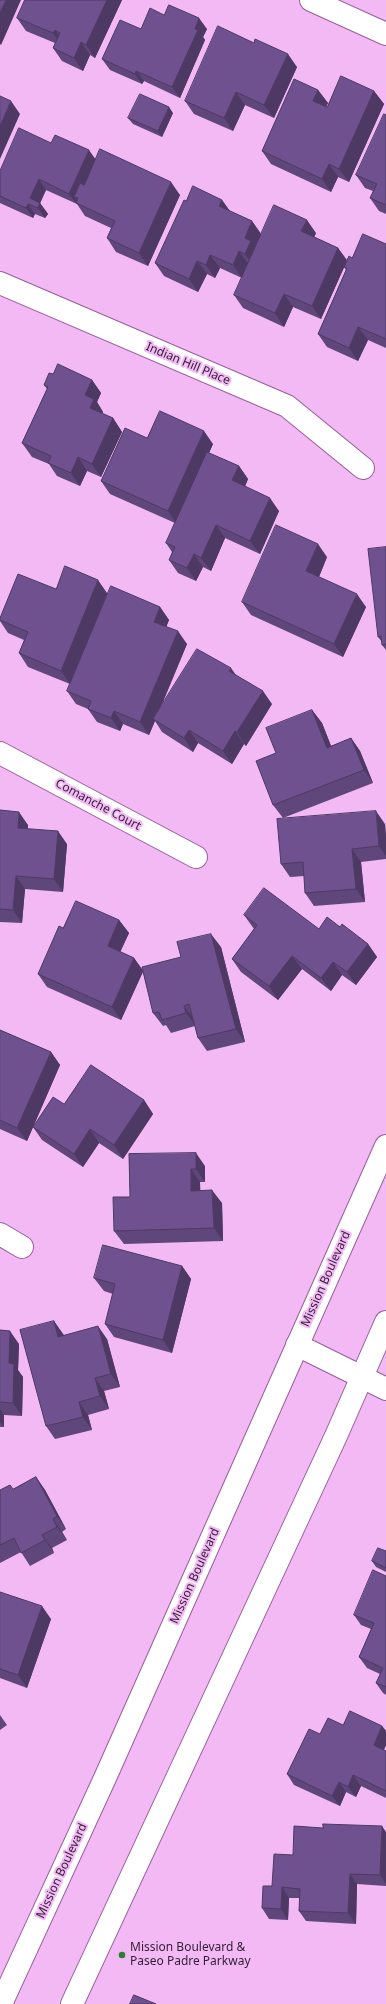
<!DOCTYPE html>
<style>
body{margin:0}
canvas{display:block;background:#f2b9f5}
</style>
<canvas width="386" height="2004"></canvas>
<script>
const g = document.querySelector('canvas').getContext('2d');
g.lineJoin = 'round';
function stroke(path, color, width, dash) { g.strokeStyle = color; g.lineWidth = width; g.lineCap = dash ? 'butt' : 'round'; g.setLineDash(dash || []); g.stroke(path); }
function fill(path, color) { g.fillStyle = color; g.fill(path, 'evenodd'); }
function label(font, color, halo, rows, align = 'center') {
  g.font = font + ' "Noto Sans",sans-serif'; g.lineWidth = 4; g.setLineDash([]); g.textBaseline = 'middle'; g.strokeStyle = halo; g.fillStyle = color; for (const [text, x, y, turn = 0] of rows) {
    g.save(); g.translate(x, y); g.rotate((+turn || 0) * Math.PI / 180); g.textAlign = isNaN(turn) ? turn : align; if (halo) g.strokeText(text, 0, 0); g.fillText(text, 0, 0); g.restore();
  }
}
const minor = new Path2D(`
 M311,0L386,34
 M0,283L287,406L363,468
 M0,753L196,857
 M0,1234L22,1247
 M297,1345L386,1389`);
const major = new Path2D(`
 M1,2004L105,1778L386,1146
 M72,2004L336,1436L386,1322`);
stroke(minor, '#956098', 24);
stroke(major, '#956098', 24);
stroke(minor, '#fff', 22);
stroke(major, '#fff', 22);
fill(new Path2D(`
 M25,0H122L95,58L90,55L83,71L62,61L53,48L55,43L26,31L17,18Z
 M164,15L207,29L203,37L205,40L180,98L144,81L142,84L110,70L102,59L141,29Z
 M254,43L297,67L274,118L245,105L233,131L194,114L185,101Z
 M318,90L328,103L326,107H327L374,91L384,104L349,182L338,177L331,192L271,164L262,151Z
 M173,113L162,137L133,124L128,118Z
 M386,115V214L379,211L370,198L373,191L365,188L356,175Z
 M51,143L95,159L180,195L148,266L116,252L107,238L111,228L85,216L77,204L46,190L40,203L48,214L45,218L35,214L33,218L0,203V171Z
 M222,200L230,211L252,221L261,234L316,233L314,237L338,248L347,260L386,244V348L368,340L358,361L327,347L318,334L346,270L344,267L321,319L293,307L284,327L243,308L234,295L242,278L220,268L215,278L207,274L198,292L164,276L155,263L186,201Z
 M53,374L92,380L101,393L97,402L103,412L102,414L113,418L122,432L101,477L87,471L80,486L57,476L49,464L32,457L22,443L47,389L44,385Z
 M147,438L213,444L209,453L239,466L248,479L245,486L279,511L260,554L225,538L211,571L203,567L196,581L178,573L169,560L172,552L166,543L175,523L110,494L101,481Z
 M386,547V650L382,645V642L378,637Z
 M327,557L319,577L366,607L343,657L251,615L242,602Z
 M56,589L107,593L160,607L169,620L166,627L187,644L161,707L237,676L272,704L246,746L244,744L232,764L198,743L193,752L162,732L155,721L149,735L123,724L120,731L97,722L88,709L76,704L67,691L70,684L28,667L19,653L24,640L8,633L0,621V618Z
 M312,710L322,723L331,746L351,738L360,751L373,783L283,818L273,805L276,753Z
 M0,810L28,825V829L67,844L63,892L25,889L22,923L0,922Z
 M385,824L386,838V859L361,862L365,902L314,906L305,893L304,876L290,877L281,864Z
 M244,915L319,929L340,927L368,944L377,957L356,985L342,975L331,991L302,969L278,1000L241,972L232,959L254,929Z
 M119,920L129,933L120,952L134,958L142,969L221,947L245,1042L207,1051L198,1038L195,1026L171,1033L166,1025L163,1026L153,1013L143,972L121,1020L47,987L38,974L63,928Z
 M0,1030L51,1052L60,1065L27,1141L0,1129Z
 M144,1100L153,1114L123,1159L99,1143L83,1167L42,1140L33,1127L64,1104Z
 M129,1154L205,1166V1182H200V1191L222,1203L223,1241L124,1244L114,1231L130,1197Z
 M182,1266L191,1279L172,1353L114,1337L105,1324L113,1294L104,1291L94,1278Z
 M54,1321L64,1335L107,1339L120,1387L104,1391L109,1409L88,1415L92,1430L55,1439L46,1426Z
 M0,1330L19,1344L18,1370L23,1377L22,1416L4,1415V1427H0Z
 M36,1477L45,1490L66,1529L62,1532L67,1540L52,1548L54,1553L30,1566L21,1552L0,1563V1490L13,1489Z
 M386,1551V1572L376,1567L372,1561Z
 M386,1576V1695L383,1693L376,1683L380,1674L367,1668L359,1657L371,1629L361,1625L354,1615Z
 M0,1592L51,1619L27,1688L0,1678Z
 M0,1715L7,1725L0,1730Z
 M343,1725L382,1726L386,1731V1745L384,1750L386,1751V1798L361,1786L356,1797L346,1792L340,1806L294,1785L287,1774L320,1734Z
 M386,1832V1886L357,1884L356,1924L306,1921L299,1911L300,1898H289L288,1920L269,1919L262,1908L272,1886L293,1855Z`), '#5f467b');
fill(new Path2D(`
 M6,0H21L1,45L0,44V13Z
 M107,0H122L95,58L86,45Z
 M199,18L207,29L203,37L205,40L180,98L172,87Z
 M55,30L64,43L62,47L53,33Z
 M81,42L90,55L83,71L74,58Z
 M288,54L297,67L274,118L264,105Z
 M136,71L144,81L142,84L135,74Z
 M318,90L328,103L322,114L313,101Z
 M374,91L384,104L349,182L339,169Z
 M236,92L245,105L233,131L224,118Z
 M11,101L20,114L0,159V126Z
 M169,107L173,113L162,137L158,131Z
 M89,150L96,160L78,198L74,197L78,202L76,203L69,194Z
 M329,164L338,177L331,192L322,179Z
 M39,179L46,190L38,208L30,198Z
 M171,182L180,195L148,266L139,253Z
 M222,200L231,213L219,206Z
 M40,203L48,214L45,218L38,208Z
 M28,204L35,214L33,218L26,208Z
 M307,220L316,233L311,244L301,231Z
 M252,221L261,234L254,267L245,254V238Z
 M338,248L347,261L321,319L312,306Z
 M239,251L248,264L242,278L233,265Z
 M210,255L220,268L215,278L206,265Z
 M197,261L207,274L198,292L189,279Z
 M284,294L293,307L284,327L275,313Z
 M358,327L368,340L358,361L349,348Z
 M92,380L101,393L97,402L103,412L99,421L90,408L85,395Z
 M113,418L122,432L101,477L92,464Z
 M204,431L213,444L177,524L168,511Z
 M78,457L87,471L80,486L71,473Z
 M239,466L248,479L242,494L232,480Z
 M270,498L279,511L260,554L250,541Z
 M216,525L225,538L211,571L201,558Z
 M318,544L327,557L316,584L306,571Z
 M194,554L203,567L196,581L187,568Z
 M98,580L107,593L70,684L61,671Z
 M357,594L366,607L343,657L334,644Z
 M160,607L169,620L163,635L154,622Z
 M178,631L187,644L155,720L153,719L155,721L149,735L140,722Z
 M231,668L240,681L229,671Z
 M263,691L272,704L246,746L237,732Z
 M312,710L322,723L337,761L327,748Z
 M114,711L123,724L120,731L111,718Z
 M189,730L198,743L193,752L184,738Z
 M235,731L244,744L232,764L223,751Z
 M351,738L360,751L373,783L364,770Z
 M376,811L385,824L386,838V856L379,846Z
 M19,812L28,825L27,841L18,828Z
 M58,831L67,844L63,892L54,879Z
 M352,849L361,862L365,902L356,889Z
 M16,876L25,889L22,923L13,910Z
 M119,920L129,933L117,959L108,946Z
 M211,934L221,947L245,1042L236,1029Z
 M368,944L377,957L356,985L347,972Z
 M292,956L302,969L278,1000L269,986Z
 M134,958L143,971L121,1020L112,1007Z
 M333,962L342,975L331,991L321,978Z
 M184,1006L194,1019L196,1026L186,1013Z
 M51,1052L60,1065L27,1141L17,1128Z
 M144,1100L153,1114L123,1159L114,1145Z
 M90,1129L99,1143L83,1167L74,1154Z
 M196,1153L205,1166V1182L196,1169Z
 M191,1169L200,1182L201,1204L191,1191Z
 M212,1190L222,1203L223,1241L214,1228Z
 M182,1266L191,1279L172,1353L163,1340Z
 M54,1321L63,1335L67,1350L58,1337Z
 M98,1326L107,1339L120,1387L111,1374Z
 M10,1331L19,1344L18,1370L23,1377L22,1416L13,1403L9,1363Z
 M95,1378L104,1391L109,1409L100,1396Z
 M79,1402L88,1415L92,1430L83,1417Z
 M0,1409L4,1415V1427L0,1422Z
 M36,1477L45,1490L66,1529L57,1516Z
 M53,1519L62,1532L67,1540L57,1527Z
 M42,1535L52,1548L54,1553L45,1540Z
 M42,1606L51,1619L27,1688L18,1675Z
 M382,1726L386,1731V1745L381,1755L374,1745Z
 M353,1775L361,1786L356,1797L348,1787Z
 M339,1782L346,1792L340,1806L332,1796Z
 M382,1826L386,1832V1884L380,1875Z
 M350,1874L357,1884L356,1924L348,1913Z
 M282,1887L289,1898L288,1920L281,1909Z`), '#4e3964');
const building = new Path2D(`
 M0,0H6L0,13Z
 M25,0H107L86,45L81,42L74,58L53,48L60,33L55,30L53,33L17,18Z
 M169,5L199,18L195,29L198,30L172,87L136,71L135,74L102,59L120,20L141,29L150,8L164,15Z
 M218,26L254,43L255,39L288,54L264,105L236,92L224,118L185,101Z
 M341,76L374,91L339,169L329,164L322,179L262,151L294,79L318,90L313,101L327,107Z
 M140,94L169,107L158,131L128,118Z
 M0,96L11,101L0,126Z
 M384,114L386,115V205L370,198L377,184L356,175Z
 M19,128L51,143L55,135L89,150L69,194L39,179L30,198L40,203L38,208L28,204L26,208L0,196V171Z
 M100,149L171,182L139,253L107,238L115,221L76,203L78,198L74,197L80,183L84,185Z
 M193,186L222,200L219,206L252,221L245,238L251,241L245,254L239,251L233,265L210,255L206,265L197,261L189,279L155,263L184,200L186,201Z
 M274,205L307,220L301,231L338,248L312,306L284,294L275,313L234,295Z
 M363,234L386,244V339L358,327L349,348L318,334L347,268L344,267L349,256L352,258Z
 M58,364L92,380L85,395L94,399L90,408L113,418L92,464L78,457L71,473L48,463L51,456L22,443L48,387L44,385L49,373L53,374Z
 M160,411L204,431L168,511L101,481L125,428L147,438Z
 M207,452L239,466L232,480L270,498L250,541L216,525L201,558L194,554L187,568L169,560L175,547L166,543Z
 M276,525L318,544L306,571L357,594L334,644L242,602Z
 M386,547V644L382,645L381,636L378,637L368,549Z
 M65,566L98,580L61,671L19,653L28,632L0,620V618L18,574L56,589Z
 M111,586L160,607L154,622L178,631L140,722L114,711L111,718L88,709L91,701L67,691Z
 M197,649L231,668L229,671L263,691L237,732L235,731L223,751L189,730L184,738L153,719Z
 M312,710L327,748L351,738L364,770L273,805L256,761L276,753L266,728Z
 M0,810L19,812L18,828L58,831L54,879L16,876L13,910L0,909Z
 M376,811L379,846L352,849L356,889L305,893L303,862L281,864L277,819Z
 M264,888L319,929L327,917L340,927L342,924L368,944L347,972L333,962L321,978L292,956L269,986L232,959L257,925L244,915Z
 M76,901L119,920L108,946L134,958L112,1007L38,974L59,926L63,928Z
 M211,934L236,1029L198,1038L189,1004L184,1006L186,1013L162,1020L159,1012L153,1013L142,967L181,957L177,942Z
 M0,1030L51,1052L17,1128L0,1120Z
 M91,1065L144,1100L114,1145L90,1129L74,1154L33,1127L53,1097L64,1104Z
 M196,1153V1169H191V1191L212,1190L214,1228L114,1231L113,1197H130L129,1154Z
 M103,1245L182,1266L163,1340L105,1324L115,1284L94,1278Z
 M54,1321L58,1337L98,1326L111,1374L95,1378L100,1396L79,1402L83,1417L46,1426L20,1330Z
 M0,1330L10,1331L9,1363L14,1364L13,1403L0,1402Z
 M36,1477L57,1516L53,1519L57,1527L42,1535L45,1540L21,1553L14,1538L0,1545V1490L10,1485L13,1489Z
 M378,1548L386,1551V1568L372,1561Z
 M373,1570L386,1576V1687L376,1683L383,1668L359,1657L374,1623L354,1615Z
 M0,1592L42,1606L18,1675L0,1669Z
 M350,1711L382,1726L374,1745L386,1751V1791L353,1775L348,1787L339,1782L332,1796L287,1774L309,1729L320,1734L328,1718L343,1725Z
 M323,1824L382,1826L380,1875L350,1874L348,1913L299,1911L300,1889L282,1887L281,1909L262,1908L263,1886H272L274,1854L293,1855L294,1826L323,1828Z
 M134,1995L156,2004H130Z`);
fill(building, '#6f518f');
stroke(building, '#4e3964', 1);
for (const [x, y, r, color] of [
 [122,1955,4,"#268030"]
]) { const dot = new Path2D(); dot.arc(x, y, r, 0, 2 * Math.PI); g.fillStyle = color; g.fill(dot); stroke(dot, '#f2b9f5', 1.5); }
label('12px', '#331d34', '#f2b9f5', [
 ["Indian Hill Place",188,364,23],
 ["Comanche Court",98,805,28],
 ["Mission Boulevard",326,1279,-66],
 ["Mission Boulevard",195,1576,-66],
 ["Mission Boulevard",62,1871,-65]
]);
label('12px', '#331d34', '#f2b9f5', [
 ["Mission Boulevard &",130,1948],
 ["Paseo Padre Parkway",130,1962]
], 'left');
</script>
